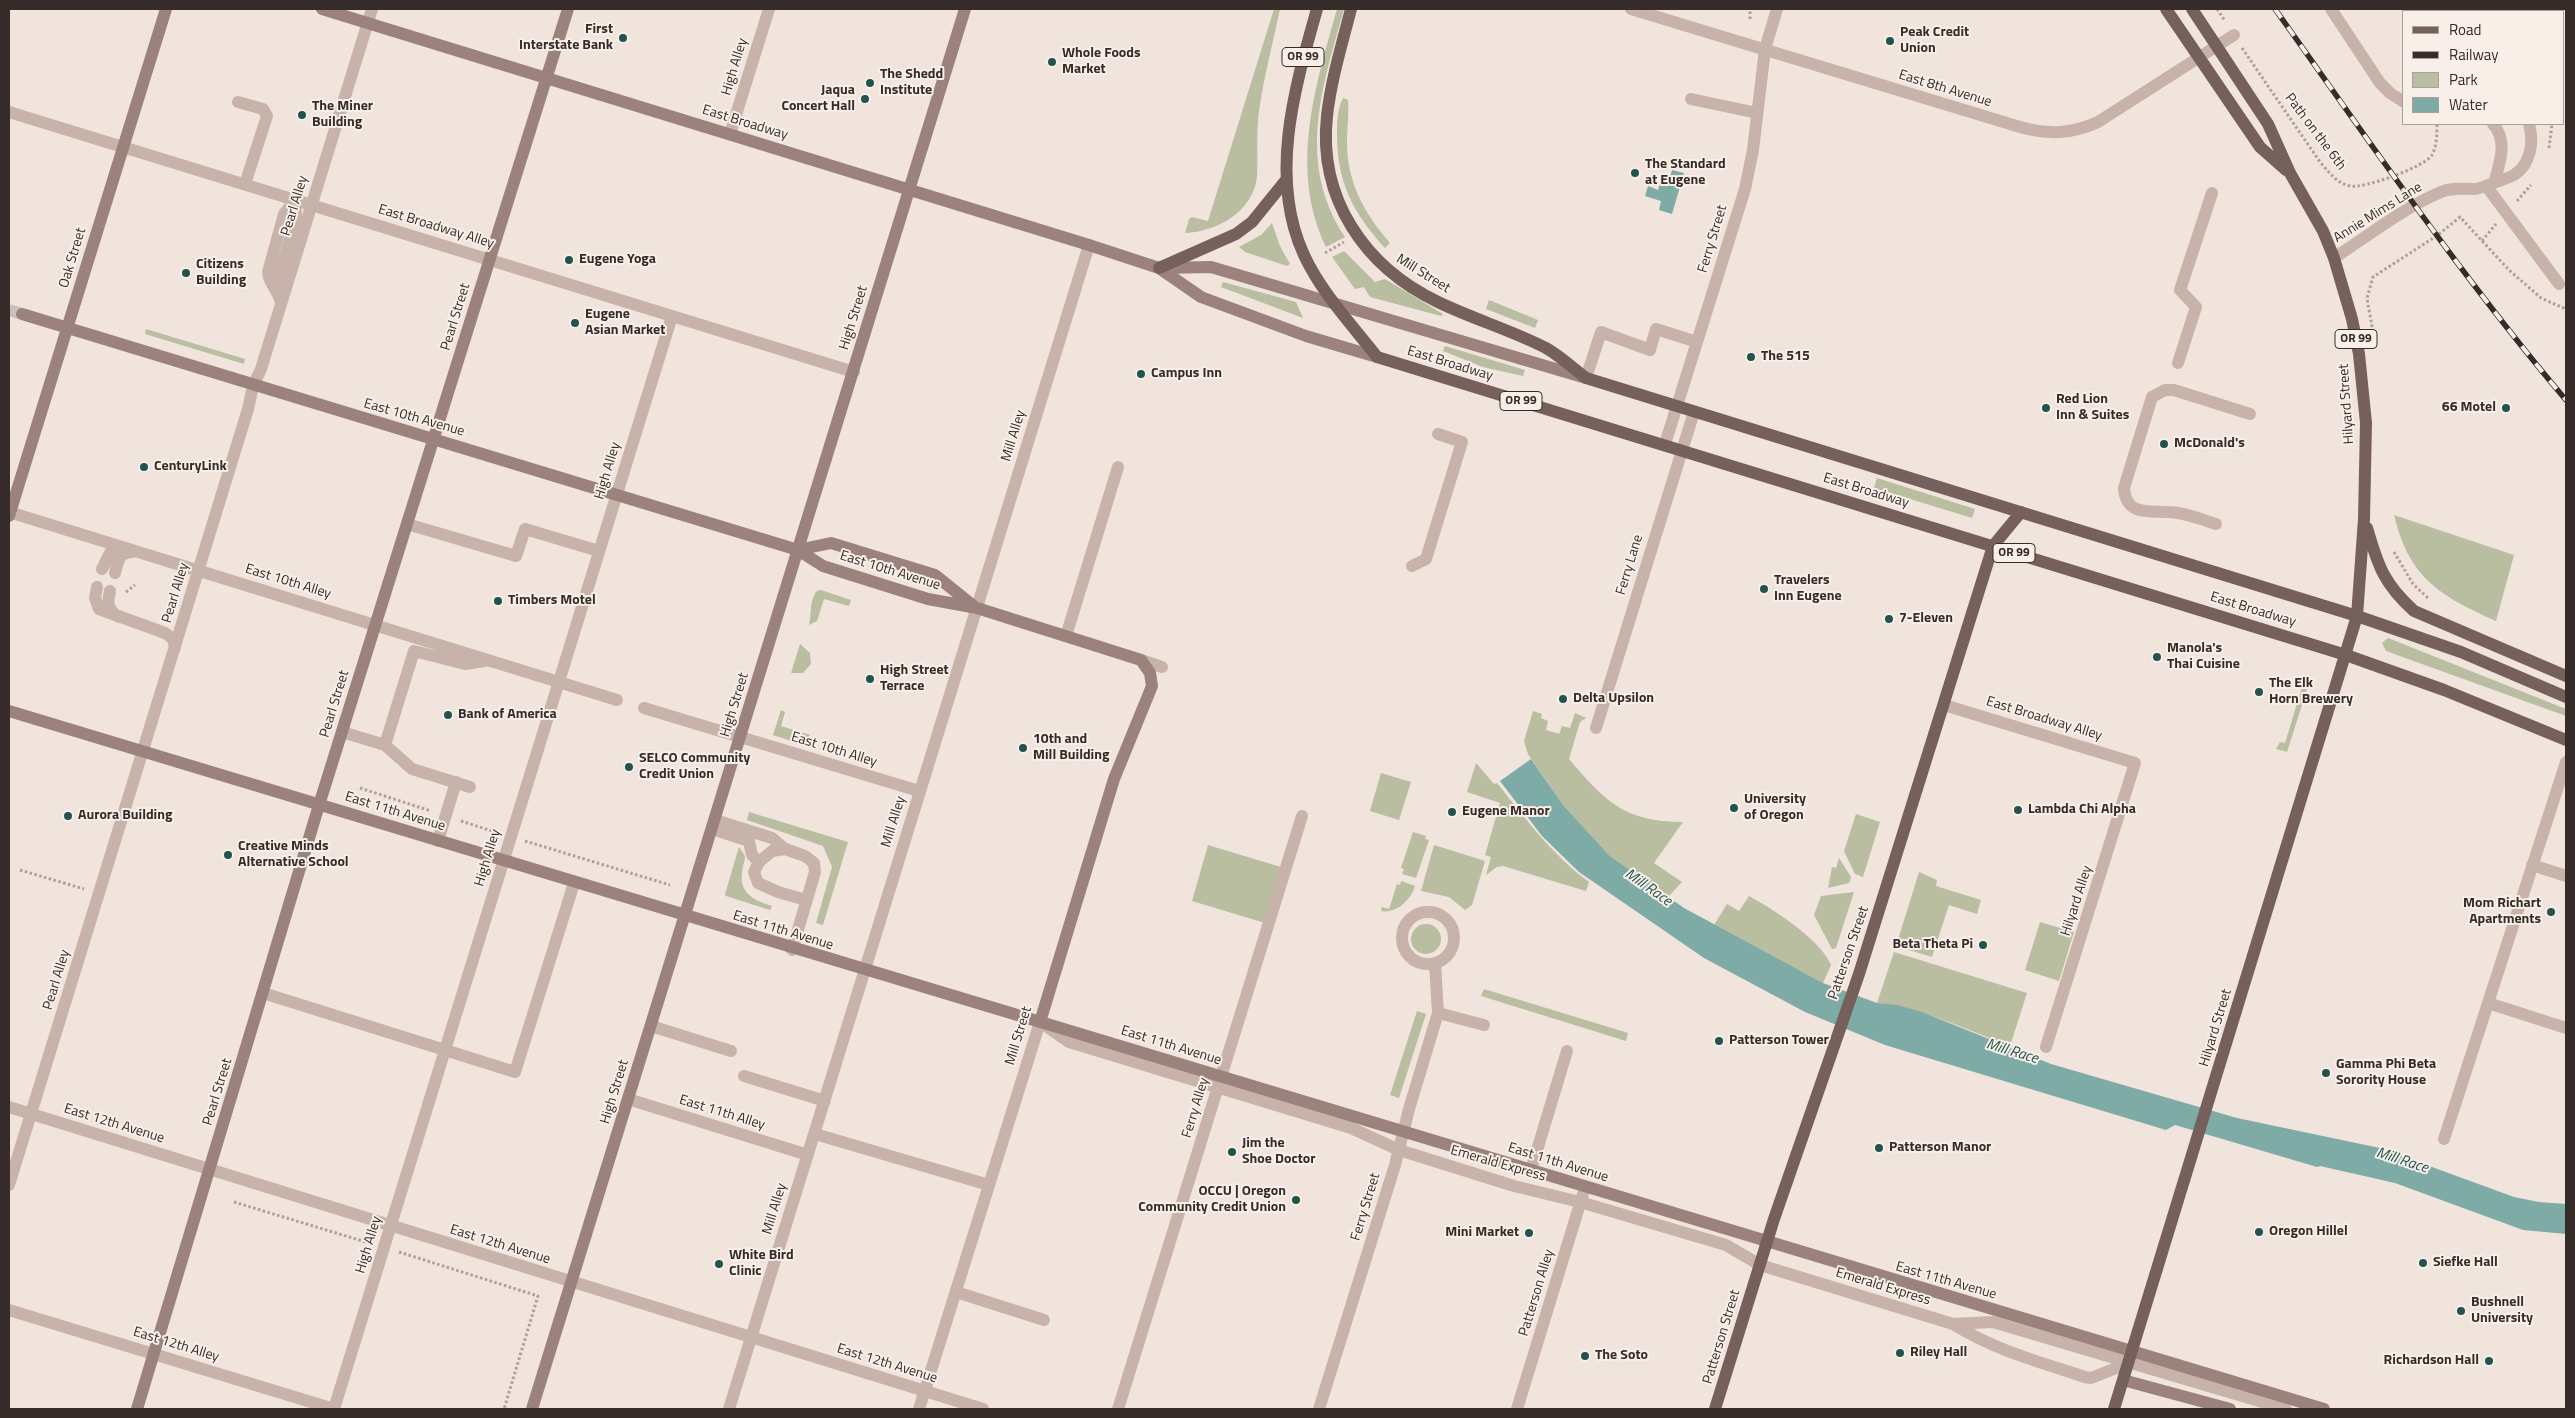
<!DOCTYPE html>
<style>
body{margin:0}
#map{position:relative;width:2575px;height:1418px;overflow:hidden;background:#f0e4dd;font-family:"Titillium Web",sans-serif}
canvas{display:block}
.frame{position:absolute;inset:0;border:10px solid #352b29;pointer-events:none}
.legend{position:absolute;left:2402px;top:10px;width:162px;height:115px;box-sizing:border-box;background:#f8efe9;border:1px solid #aaa19c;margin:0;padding:6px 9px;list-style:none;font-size:15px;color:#352b29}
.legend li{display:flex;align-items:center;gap:10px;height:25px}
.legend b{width:25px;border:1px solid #aaa19c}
</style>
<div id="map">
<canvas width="2575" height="1418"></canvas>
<div class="frame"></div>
<ul class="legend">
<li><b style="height:6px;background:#76605c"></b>Road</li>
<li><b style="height:6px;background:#352b29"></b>Railway</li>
<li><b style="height:14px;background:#b8be9f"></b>Park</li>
<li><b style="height:14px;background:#7faba6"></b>Water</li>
</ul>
</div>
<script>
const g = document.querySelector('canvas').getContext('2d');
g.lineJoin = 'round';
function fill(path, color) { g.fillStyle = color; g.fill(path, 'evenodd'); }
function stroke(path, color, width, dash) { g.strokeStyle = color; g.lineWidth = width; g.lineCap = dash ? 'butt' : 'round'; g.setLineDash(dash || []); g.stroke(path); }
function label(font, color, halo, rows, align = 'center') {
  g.font = font + ' "Titillium Web",sans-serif'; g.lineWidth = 4; g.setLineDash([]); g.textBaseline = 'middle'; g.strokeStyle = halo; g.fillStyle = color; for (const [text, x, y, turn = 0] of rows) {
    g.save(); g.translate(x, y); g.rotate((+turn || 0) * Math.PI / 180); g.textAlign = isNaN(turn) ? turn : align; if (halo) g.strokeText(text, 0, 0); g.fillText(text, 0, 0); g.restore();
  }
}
fill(new Path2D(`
 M1274,9H1280C1273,43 1264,76 1259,111C1256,132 1258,154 1257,176C1254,211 1217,232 1185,233L1189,219L1192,217L1208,221Z
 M1337,9H1344C1322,88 1296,162 1345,237L1326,247C1289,170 1315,87 1337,9Z
 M1343,98L1348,100C1349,115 1347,129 1347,143C1347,183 1365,214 1390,243L1385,248C1354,214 1337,183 1337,135C1337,122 1337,110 1343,98Z
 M1272,223L1280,246L1290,264L1287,266L1245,252L1239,247L1261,235Z
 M1344,251L1375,282L1385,279L1443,314L1441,316L1370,297L1364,287L1355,289L1332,257Z
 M1223,282L1296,302L1303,318L1221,287Z
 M1489,300L1538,320L1535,328L1486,309Z
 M146,329L245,359L244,364L145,334Z
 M1445,346L1525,370L1523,376L1483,367L1443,351Z
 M1877,478L1975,509L1972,518L1874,488Z
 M2394,515L2514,555L2496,621C2440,596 2409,578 2394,515Z
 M821,590L851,600L849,606L824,599L817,621L809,625C812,613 809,600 817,591Z
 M2388,638L2566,709V716L2386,651L2382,643Z
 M800,644L810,653L811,664L803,673H791Z
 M2303,684L2308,686L2287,752L2276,749L2280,742L2285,743Z
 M781,710L785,712L781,726L810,735L806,746L773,735Z
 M1533,711L1542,714L1541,718L1548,721L1546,730L1559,734L1562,726L1570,728L1575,713L1586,718L1580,722L1569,759C1605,801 1624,822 1683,822L1654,863L1682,882L1668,897L1610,856L1563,805L1528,754L1524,741Z
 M1476,763L1494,784L1497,783C1525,818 1552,855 1589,882L1586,891L1503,866L1497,867L1486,875L1491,857L1485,855L1500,803L1467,792Z
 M1381,773L1411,782L1399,820L1370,811Z
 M749,812L848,842L823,925L816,923L832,867L823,846L747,820Z
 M1856,814L1880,822L1863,877L1855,874L1844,851Z
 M1413,832L1426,836L1425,839L1429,840L1416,878L1402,874L1404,869L1401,868Z
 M1208,845L1281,867L1265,923L1192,901Z
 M1434,845L1485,861L1472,905L1465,910L1449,897L1421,891Z
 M739,847L745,856C745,862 742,867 742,873C739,893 755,901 772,906L770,910L726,896L725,894Z
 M1839,858L1851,877L1849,883L1828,888L1832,867L1836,868Z
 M1919,872L1937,880L1936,886L1981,900L1977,914L1949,905L1932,957L1896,946Z
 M1401,881L1415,886C1411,900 1396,914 1381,911L1382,907L1389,909L1397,884L1400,885Z
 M1854,892L1836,948L1832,949L1814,915L1821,896Z
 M1749,896C1773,909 1820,939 1831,965L1823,983L1714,925L1727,904L1739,911Z
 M2040,922L2074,932L2059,981L2025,970Z
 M1411 939a15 15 0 1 1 30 0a15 15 0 1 1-30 0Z
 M1894,952L2027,993L2010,1046C1967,1030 1923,1008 1877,1003Z
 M1484,989L1628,1033L1626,1041L1481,996Z
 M1417,1011L1426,1014L1399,1098L1390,1095Z`), '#b8be9f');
fill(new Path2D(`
 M1672,170L1684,173L1672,214L1659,210L1661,201L1645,196L1648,186L1658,190L1661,179L1669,181Z
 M1531,759L1563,805L1610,856L1684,908L1823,983L1877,1003L1897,1005L1922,1012L2051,1064L2237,1118L2380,1148L2514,1197L2539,1202L2566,1204V1234L2523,1230L2395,1183L2320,1166L2317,1167L2175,1125L2166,1130L1885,1045L1805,1012L1704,958L1579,872L1542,836L1500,781Z`), '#7faba6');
stroke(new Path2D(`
 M9,310L22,314`), '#cbbfb9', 12, [12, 6]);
stroke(new Path2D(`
 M2217,9L2225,21
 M2549,11L2550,9
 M1750,19V9
 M2242,48L2320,162C2329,172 2336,183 2350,186C2363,189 2425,167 2432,155C2437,146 2437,133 2437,124
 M2549,148L2552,124
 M2517,201L2531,185
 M2482,241L2496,224
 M1325,253L1344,242
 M2373,332L2367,298L2373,277L2438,235L2460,217L2509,270L2541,298L2566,309
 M2394,552L2413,584L2429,599
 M126,592L135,585
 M360,788L431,811
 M461,821L495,832
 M525,841L670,885
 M20,870L84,889
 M234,1202L369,1243
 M399,1252L538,1296L504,1409`), '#b39d95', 3, [2.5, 2.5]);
stroke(new Path2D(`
 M1691,99L1757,113
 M238,102L263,109L267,116L245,184
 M9,112L854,372
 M730,134L769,9
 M276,287L296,218L295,201
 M281,304C280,292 268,283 268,272L284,214L295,201
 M2178,363L2196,307L2180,290L2212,193
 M1586,378L1601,332L1650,350L1656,329L1697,342
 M9,512L617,700
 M407,524L516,556L525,529L599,551
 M2216,524C2203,520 2191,515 2178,513C2158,508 2126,521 2124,488L2152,397L2165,390H2174L2250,414
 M1412,566L1426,559L1462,442L1438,434
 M102,569L110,553L125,550
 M115,573C118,561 119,552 133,552
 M97,587L95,598L99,609L165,633L173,639L175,648
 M110,591C107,603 108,611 119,617
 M1066,636L1118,467
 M1141,660L1162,667
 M1944,705L2135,763L2046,1047
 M644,708L919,791
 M342,732L385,745L412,769L470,787
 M385,745L414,651L465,664L485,661
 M715,820L772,838L785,849L805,856L814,863L815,872L792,950
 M712,829L749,841L752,855L759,862L754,872L758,883L778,892L806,900
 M438,841L456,782
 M759,862L772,851L785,849
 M2532,865L2566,876
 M1402 938a26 26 0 1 1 52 0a26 26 0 1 1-52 0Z
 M1435,963L1438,1013L1484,1025
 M263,993L515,1072L574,883
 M2488,1003L2566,1028
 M651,1026L731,1051
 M1046,1026L1069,1042L1351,1128L1399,1150L1514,1186L1580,1202L1726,1245L1760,1265L1953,1324C1994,1350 2040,1362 2085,1377L2091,1378L2129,1363
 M744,1076L825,1101
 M628,1099L808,1155
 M815,1134L989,1185
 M2444,1139L2566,762
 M1531,1170L1567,1051
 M9,1185L248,409L253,386L261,369L372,9
 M956,1292L1044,1320
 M9,1310L334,1409
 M1953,1324L1993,1322L2286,1409
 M334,1409L672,316
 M729,1409L1089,245
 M1118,1409L1302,816
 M1517,1409L1583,1194`), '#c7b3aa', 12);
stroke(new Path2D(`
 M1631,9L2020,127C2048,135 2072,134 2098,122L2234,35
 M2331,9L2380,83L2390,93L2404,102
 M2493,124C2508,141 2500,161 2495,180
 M2487,187L2559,284
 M2334,258C2368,236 2403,208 2441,192C2452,187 2464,189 2475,189C2479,189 2510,177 2514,175C2531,164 2534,142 2529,124
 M1665,444L1745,189L1753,150L1765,49L1777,9
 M1596,728L1694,412
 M9,1107L983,1409
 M919,1409L1040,1022
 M1319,1409L1395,1165L1409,1109L1438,1013`), '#c7b3aa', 12);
stroke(new Path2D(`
 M322,9L1089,245L1159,268L1201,297L1306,336L1377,357
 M1159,268L1211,267L1586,378
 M22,314L798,550L823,566L928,599L977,608L1141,660L1150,673L1152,686L1114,779L1040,1022
 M9,516L166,9
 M798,550L831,543L935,575L976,608
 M9,711C780,945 1552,1177 2324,1409
 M2123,1380L2230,1409
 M137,1409L319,805L568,9
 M532,1409L965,9`), '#9b827c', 12);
stroke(new Path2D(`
 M1317,9C1295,87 1268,177 1304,255C1321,292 1352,325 1377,357L2346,655L2444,690L2566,740
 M1351,9C1342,44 1331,80 1327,116C1318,199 1365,267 1438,302C1473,319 1511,330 1546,348C1560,356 1573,368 1586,378L2357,616L2461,652L2566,697
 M2166,9L2260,147L2286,170
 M1159,268L1236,234L1252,222L1286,180
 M2367,528C2378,566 2384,584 2414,611L2566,676
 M1715,1409L1774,1219L1859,974L1993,546L2021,512
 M2114,1409L2357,616L2364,519L2366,423L2359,354L2352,319L2334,258L2323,231L2290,173L2268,124L2192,9`), '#76605c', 12);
const rail = new Path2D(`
 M2275,9C2369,141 2461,276 2566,400`);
stroke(rail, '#352b29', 5.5);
stroke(rail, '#f8efe9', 4, [11]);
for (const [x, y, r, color] of [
 [623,38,5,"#22534f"],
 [1890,41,5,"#22534f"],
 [1052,62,5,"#22534f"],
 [870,83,5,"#22534f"],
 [865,99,5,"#22534f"],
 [302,115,5,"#22534f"],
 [1635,173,5,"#22534f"],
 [569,260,5,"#22534f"],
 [186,273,5,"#22534f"],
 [575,323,5,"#22534f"],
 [1751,357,5,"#22534f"],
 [1141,374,5,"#22534f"],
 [2046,408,5,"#22534f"],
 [2506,408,5,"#22534f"],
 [2164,444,5,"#22534f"],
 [144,467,5,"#22534f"],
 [1764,589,5,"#22534f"],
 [498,601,5,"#22534f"],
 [1889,619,5,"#22534f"],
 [2157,657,5,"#22534f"],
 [870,679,5,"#22534f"],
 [2259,692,5,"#22534f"],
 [1563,699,5,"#22534f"],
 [448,715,5,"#22534f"],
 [1023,748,5,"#22534f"],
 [629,767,5,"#22534f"],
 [1734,808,5,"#22534f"],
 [2018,810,5,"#22534f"],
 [1452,812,5,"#22534f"],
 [68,816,5,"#22534f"],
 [228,855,5,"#22534f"],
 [2551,912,5,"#22534f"],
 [1983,945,5,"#22534f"],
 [1719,1041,5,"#22534f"],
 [2326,1073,5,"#22534f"],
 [1879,1148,5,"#22534f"],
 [1232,1152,5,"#22534f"],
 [1296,1200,5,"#22534f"],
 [2259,1232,5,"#22534f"],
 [1529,1233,5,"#22534f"],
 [2423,1263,5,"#22534f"],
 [719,1264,5,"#22534f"],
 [2461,1311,5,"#22534f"],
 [1900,1353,5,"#22534f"],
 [1585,1356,5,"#22534f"],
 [2489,1361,5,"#22534f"]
]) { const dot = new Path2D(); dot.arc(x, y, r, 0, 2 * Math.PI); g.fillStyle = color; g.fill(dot); stroke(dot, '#f8efe9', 2); }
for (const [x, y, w] of [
 [1303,57,42],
 [2356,339,42],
 [1521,401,42],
 [2014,553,42]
]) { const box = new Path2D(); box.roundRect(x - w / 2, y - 9.5, w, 19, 4); g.fillStyle = '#f8efe9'; g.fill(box); stroke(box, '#352b29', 1); }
label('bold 12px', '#352b29', null, [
 ["OR 99",1303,57],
 ["OR 99",2356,339],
 ["OR 99",1521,401],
 ["OR 99",2014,553]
]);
label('bold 14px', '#352b29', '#f8efe9', [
 ["First",613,30,"right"],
 ["Interstate Bank",613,46,"right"],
 ["Peak Credit",1900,33],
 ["Union",1900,49],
 ["Whole Foods",1062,54],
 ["Market",1062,70],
 ["The Shedd",880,75],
 ["Institute",880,91],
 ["Jaqua",855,91,"right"],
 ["Concert Hall",855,107,"right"],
 ["The Miner",312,107],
 ["Building",312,123],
 ["The Standard",1645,165],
 ["at Eugene",1645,181],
 ["Eugene Yoga",579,260],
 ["Citizens",196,265],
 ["Building",196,281],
 ["Eugene",585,315],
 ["Asian Market",585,331],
 ["The 515",1761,357],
 ["Campus Inn",1151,374],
 ["Red Lion",2056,400],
 ["Inn & Suites",2056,416],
 ["66 Motel",2496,408,"right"],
 ["McDonald's",2174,444],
 ["CenturyLink",154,467],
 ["Travelers",1774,581],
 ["Inn Eugene",1774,597],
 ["Timbers Motel",508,601],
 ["7-Eleven",1899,619],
 ["Manola's",2167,649],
 ["Thai Cuisine",2167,665],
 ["High Street",880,671],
 ["Terrace",880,687],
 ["The Elk",2269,684],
 ["Horn Brewery",2269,700],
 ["Delta Upsilon",1573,699],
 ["Bank of America",458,715],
 ["10th and",1033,740],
 ["Mill Building",1033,756],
 ["SELCO Community",639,759],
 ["Credit Union",639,775],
 ["University",1744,800],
 ["of Oregon",1744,816],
 ["Lambda Chi Alpha",2028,810],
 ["Eugene Manor",1462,812],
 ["Aurora Building",78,816],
 ["Creative Minds",238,847],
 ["Alternative School",238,863],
 ["Mom Richart",2541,904,"right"],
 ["Apartments",2541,920,"right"],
 ["Beta Theta Pi",1973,945,"right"],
 ["Patterson Tower",1729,1041],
 ["Gamma Phi Beta",2336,1065],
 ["Sorority House",2336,1081],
 ["Jim the",1242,1144],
 ["Shoe Doctor",1242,1160],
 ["Patterson Manor",1889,1148],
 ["OCCU | Oregon",1286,1192,"right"],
 ["Community Credit Union",1286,1208,"right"],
 ["Oregon Hillel",2269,1232],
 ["Mini Market",1519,1233,"right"],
 ["White Bird",729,1256],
 ["Clinic",729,1272],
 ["Siefke Hall",2433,1263],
 ["Bushnell",2471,1303],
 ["University",2471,1319],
 ["Riley Hall",1910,1353],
 ["The Soto",1595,1356],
 ["Richardson Hall",2479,1361,"right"]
], 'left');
label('14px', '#352b29', '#f8efe9', [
 ["High Alley",735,67,-73],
 ["East 8th Avenue",1945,89,17],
 ["East Broadway",745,123,17],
 ["Path on the 6th",2315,132,53],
 ["Pearl Alley",295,206,-73],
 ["Annie Mims Lane",2378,213,-32],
 ["East Broadway Alley",436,227,17],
 ["Ferry Street",1713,239,-73],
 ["Oak Street",73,258,-73],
 ["Mill Street",1423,274,32],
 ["Pearl Street",456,317,-73],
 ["High Street",854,318,-73],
 ["East Broadway",1450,364,17],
 ["Hilyard Street",2347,404,-94],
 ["East 10th Avenue",414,418,16],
 ["Mill Alley",1014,436,-73],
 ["High Alley",608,471,-73],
 ["East Broadway",1866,491,17],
 ["Ferry Lane",1630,565,-73],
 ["East 10th Avenue",890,571,17],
 ["East 10th Alley",288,582,17],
 ["Pearl Alley",176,593,-73],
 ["East Broadway",2253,610,17],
 ["Pearl Street",335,704,-73],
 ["High Street",735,705,-73],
 ["East Broadway Alley",2044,719,17],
 ["East 10th Alley",834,750,17],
 ["East 11th Avenue",395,812,17],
 ["Mill Alley",894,822,-73],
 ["High Alley",488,858,-73],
 ["Hilyard Alley",2077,901,-72],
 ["East 11th Avenue",783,931,17],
 ["Patterson Street",1849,953,-71],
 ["Pearl Alley",57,980,-73],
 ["Hilyard Street",2216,1028,-73],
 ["Mill Street",1019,1036,-73],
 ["East 11th Avenue",1171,1046,17],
 ["Pearl Street",218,1092,-73],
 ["High Street",615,1092,-73],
 ["Ferry Alley",1196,1108,-73],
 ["East 11th Alley",722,1113,17],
 ["East 12th Avenue",114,1124,17],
 ["East 11th Avenue",1558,1163,17],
 ["Emerald Express",1498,1164,16],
 ["Ferry Street",1366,1207,-73],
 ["Mill Alley",775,1209,-73],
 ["High Alley",369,1245,-73],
 ["East 12th Avenue",500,1245,17],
 ["East 11th Avenue",1946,1281,16],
 ["Emerald Express",1883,1287,17],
 ["Patterson Alley",1537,1293,-73],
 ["Patterson Street",1722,1337,-73],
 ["East 12th Alley",176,1345,17],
 ["East 12th Avenue",887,1364,17]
]);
label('italic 15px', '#22534f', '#f8efe9', [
 ["Mill Race",1648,888,35],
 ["Mill Race",2012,1052,17],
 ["Mill Race",2402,1161,18]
]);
</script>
